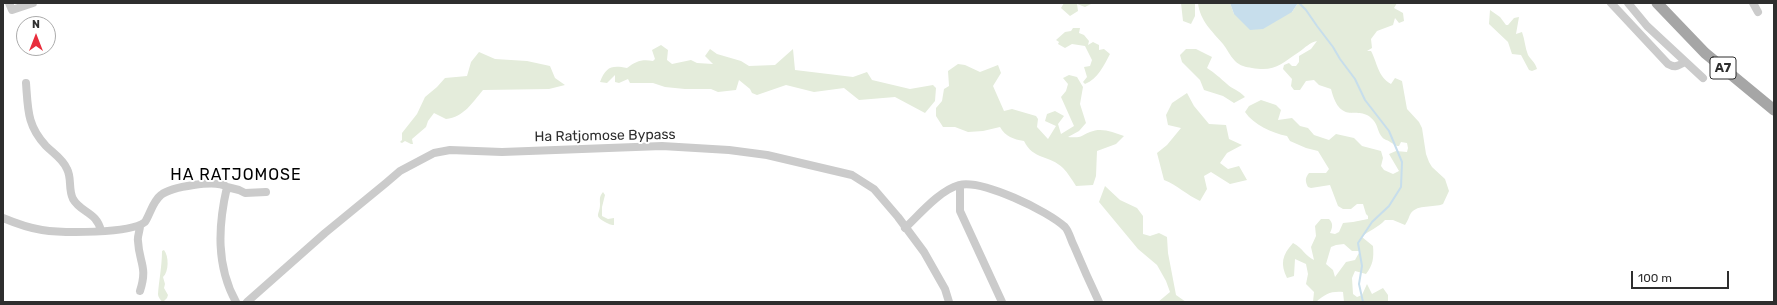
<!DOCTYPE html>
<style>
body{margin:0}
#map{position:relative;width:1777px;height:305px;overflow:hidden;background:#fff;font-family:Rubik,sans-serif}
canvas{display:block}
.frame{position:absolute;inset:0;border:4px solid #2e2e2e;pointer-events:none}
.north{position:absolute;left:16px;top:16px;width:40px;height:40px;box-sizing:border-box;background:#fff;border:1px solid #ababab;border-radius:50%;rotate:0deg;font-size:11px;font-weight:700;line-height:16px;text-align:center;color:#2e2e2e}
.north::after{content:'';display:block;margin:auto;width:14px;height:18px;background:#e82d3c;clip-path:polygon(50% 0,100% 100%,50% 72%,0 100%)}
.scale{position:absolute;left:1631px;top:271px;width:98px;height:18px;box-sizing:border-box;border:2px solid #2e2e2e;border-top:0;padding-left:5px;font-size:12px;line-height:14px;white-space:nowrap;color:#2e2e2e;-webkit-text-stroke:3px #fff;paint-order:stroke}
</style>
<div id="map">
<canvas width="1777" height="305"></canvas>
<div class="frame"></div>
<div class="north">N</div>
<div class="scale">100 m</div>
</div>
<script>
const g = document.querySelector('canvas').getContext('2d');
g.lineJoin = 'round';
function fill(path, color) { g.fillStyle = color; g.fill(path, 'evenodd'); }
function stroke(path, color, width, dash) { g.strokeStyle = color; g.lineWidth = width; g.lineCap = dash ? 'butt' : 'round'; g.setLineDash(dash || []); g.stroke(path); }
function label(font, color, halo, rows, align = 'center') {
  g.font = font + ' Rubik,sans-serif'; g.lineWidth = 4; g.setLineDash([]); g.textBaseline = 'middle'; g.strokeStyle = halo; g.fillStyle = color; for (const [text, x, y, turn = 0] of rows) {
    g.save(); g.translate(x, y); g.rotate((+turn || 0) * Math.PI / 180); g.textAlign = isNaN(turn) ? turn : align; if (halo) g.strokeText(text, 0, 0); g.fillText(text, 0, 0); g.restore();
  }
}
fill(new Path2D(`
 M1064,3H1093L1085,7L1077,4L1078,11L1070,16L1061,8Z
 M1181,3H1195V16L1191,24L1183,21Z
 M1198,3H1230L1234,14L1292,12L1298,3H1397L1394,8L1403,13L1404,21L1399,23L1395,18L1393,25L1377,31L1371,39L1372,48L1367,51H1371C1377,62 1378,77 1391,84L1395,78L1402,81L1407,109L1419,122L1422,128L1426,154L1429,162L1432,167L1445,179L1449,191L1443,204C1433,208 1418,204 1411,213C1409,216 1408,221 1405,225L1393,220H1385C1378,228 1369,230 1362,237L1373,246C1374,258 1373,265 1366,274L1355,271L1352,278L1353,294L1357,297L1362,295L1367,284L1372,294L1383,288L1388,295V302H1344L1343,292C1331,291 1325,294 1316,302H1313L1314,292L1306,284L1308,274L1306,264L1295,259L1294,276L1287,278C1280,264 1282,255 1293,243C1303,248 1305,256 1314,260L1311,247L1316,236L1315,226L1321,219H1329C1333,223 1333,227 1330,233L1335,234L1339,232L1343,223L1353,222L1368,219V216L1366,214L1363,204H1357L1351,209H1343L1338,206L1330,185L1311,188L1308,187C1305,181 1305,178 1309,173H1326L1329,169L1318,151L1306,148L1290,141L1287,136C1272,133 1254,125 1245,112L1249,106L1261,100L1276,105L1281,110L1278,120L1292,118L1300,126L1308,128L1314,135L1329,140L1336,134L1354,138L1362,146L1381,151L1383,158L1381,166L1384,170L1393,174L1399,171L1389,154L1396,151L1407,152L1408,148L1407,143L1401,142L1399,146C1395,146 1394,144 1390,142C1388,140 1384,140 1382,137C1378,133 1378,126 1374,121C1360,102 1341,129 1331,89L1319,85L1314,80L1306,81L1300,90H1294L1291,86L1292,79L1283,69L1284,65L1289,63L1292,66H1296L1299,62V56L1311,49L1317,41C1309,43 1306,47 1299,52C1281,64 1275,72 1252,68C1246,67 1240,66 1235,61C1230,56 1227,49 1223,44C1212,31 1200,21 1198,3ZM1344,244L1352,251H1360L1355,260L1346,262L1335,277L1333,270L1326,264L1331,247L1336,245Z
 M1490,10L1500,17L1506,25H1508L1514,18L1519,17L1516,34L1522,32C1525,40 1525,48 1528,55C1531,60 1535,62 1537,69L1532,71L1529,70L1521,55L1512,54L1508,42L1489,24Z
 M1073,28H1080L1079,33L1084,35L1089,41L1088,45L1093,42L1099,45V50L1104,49L1110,54C1104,65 1098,79 1085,84L1083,82L1087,77L1084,67L1090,66L1092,60L1085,46L1072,44L1065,48L1058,44L1059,42L1056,40L1065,32L1071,31Z
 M661,45L668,50L667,60L672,64L691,60L697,63L713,64L705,56L710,49L717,54L741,61L749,66L775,65L793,49L795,70L853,77L867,72L872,80L910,89L933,85L936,88L935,101L925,113L895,97L859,100L844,88L814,92L786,85L757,95L752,93L750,89L739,80L736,90L718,92L711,89H685L665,87L653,83H630L628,79L619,83L615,82V75L607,83L600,82C606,67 611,65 627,68C636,61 642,59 653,61L655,59L652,50Z
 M1186,49H1196L1212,57L1207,68C1215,73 1220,78 1227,84C1232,89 1239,90 1245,97L1234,103L1223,96L1204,90L1200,80L1182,62L1180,55Z
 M479,52L495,59L527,61L550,66L555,78L565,85L549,89L483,90C472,103 464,117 446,119L434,113L428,121L426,127L412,139L413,144H411L405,141L402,143L400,142L402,140V133L417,114L425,97L437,87L445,78L467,76L471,62Z
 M958,64L965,65L980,72L998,65L1001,73L993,86L1004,111L1012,109L1036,116L1038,119L1037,127L1048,139L1056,126L1045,121L1047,114L1055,111L1064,116L1058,124L1061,134L1074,126L1061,97L1066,91L1068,84L1063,78L1069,75L1077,77L1083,87L1080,104L1086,123L1079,131L1068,137C1082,138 1078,137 1090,132C1101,127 1113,132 1124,136L1116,144L1097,151L1096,176L1093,185L1076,186C1072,180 1068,173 1063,168C1050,155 1033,160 1024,141C1013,139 1006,137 1000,127L983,131L968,132L955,127H943L936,116V108L942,101L944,89L949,86L948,71Z
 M1187,93L1194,106L1209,124L1226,125L1229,139L1242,145L1227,153L1220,163L1228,169L1239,166L1247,180L1230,184L1211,172L1204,176L1207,189L1200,201C1187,195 1177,185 1164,180L1157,153L1167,145L1181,128L1168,125L1166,115L1172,103Z
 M1105,186L1120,200L1137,208L1143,216V234L1150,236L1159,233L1167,237L1168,253L1176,295L1186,302H1158L1170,292L1166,281L1157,265L1138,249L1099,202Z
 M603,192L605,195L602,207V216L608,219L614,218V225C610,225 609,224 605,222C593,215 600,215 600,204C600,199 599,197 603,192Z
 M164,250C169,256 169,272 163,277L165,284L164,288L168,295L167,298L163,302C161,301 158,297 158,294C159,280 162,266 162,251Z`), '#e4ecdb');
fill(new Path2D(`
 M1230,3H1298L1292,12L1263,29L1250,30L1234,14Z`), '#c7deec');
stroke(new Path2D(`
 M1299,3L1306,10L1317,26L1333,47L1340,59L1355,79L1365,100L1389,131L1402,162L1401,187L1389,206L1372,222L1358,243L1362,266L1359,284L1363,302`), '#c7deec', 2);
stroke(new Path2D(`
 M9,3L12,10L33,3
 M1611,3L1668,64C1675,68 1678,66 1685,62
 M1628,3L1647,26L1703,78
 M1753,3L1758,12
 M26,83C28,109 27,126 46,146C53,153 63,159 67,169C72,178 68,189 73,199C81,213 97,212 101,231
 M960,185V211L1002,302
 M227,187L239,190L245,193L266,192
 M3,218C15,223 29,228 42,230C62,233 130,234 145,222C150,214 153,201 161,195C171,187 216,179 227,187C218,226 216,266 236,302
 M905,228C919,215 940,190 959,185C982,179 1048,211 1065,227C1069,231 1071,241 1074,246C1082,265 1090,283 1099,302
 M140,291C148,266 139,263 138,241C137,237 140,231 140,226
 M247,302L325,233L386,183L400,171L434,153L450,150L502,152L662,146L729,150L767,155L852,175L874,189L898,217L924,252L945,289L949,302`), '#cbcbcb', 8);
stroke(new Path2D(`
 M1657,3L1705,53L1774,110`), '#a6a6a6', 11);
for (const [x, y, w] of [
 [1723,68,26]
]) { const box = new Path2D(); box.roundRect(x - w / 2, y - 11, w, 22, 3); g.fillStyle = '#fff'; g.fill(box); stroke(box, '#2e2e2e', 1); }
label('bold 13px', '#2e2e2e', null, [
 ["A7",1723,68]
]);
label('14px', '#2e2e2e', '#fff', [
 ["Ha Ratjomose Bypass",605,136,-1]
]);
g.letterSpacing = '1px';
label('16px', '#000', '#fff', [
 ["HA RATJOMOSE",236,175]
]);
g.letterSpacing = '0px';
</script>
